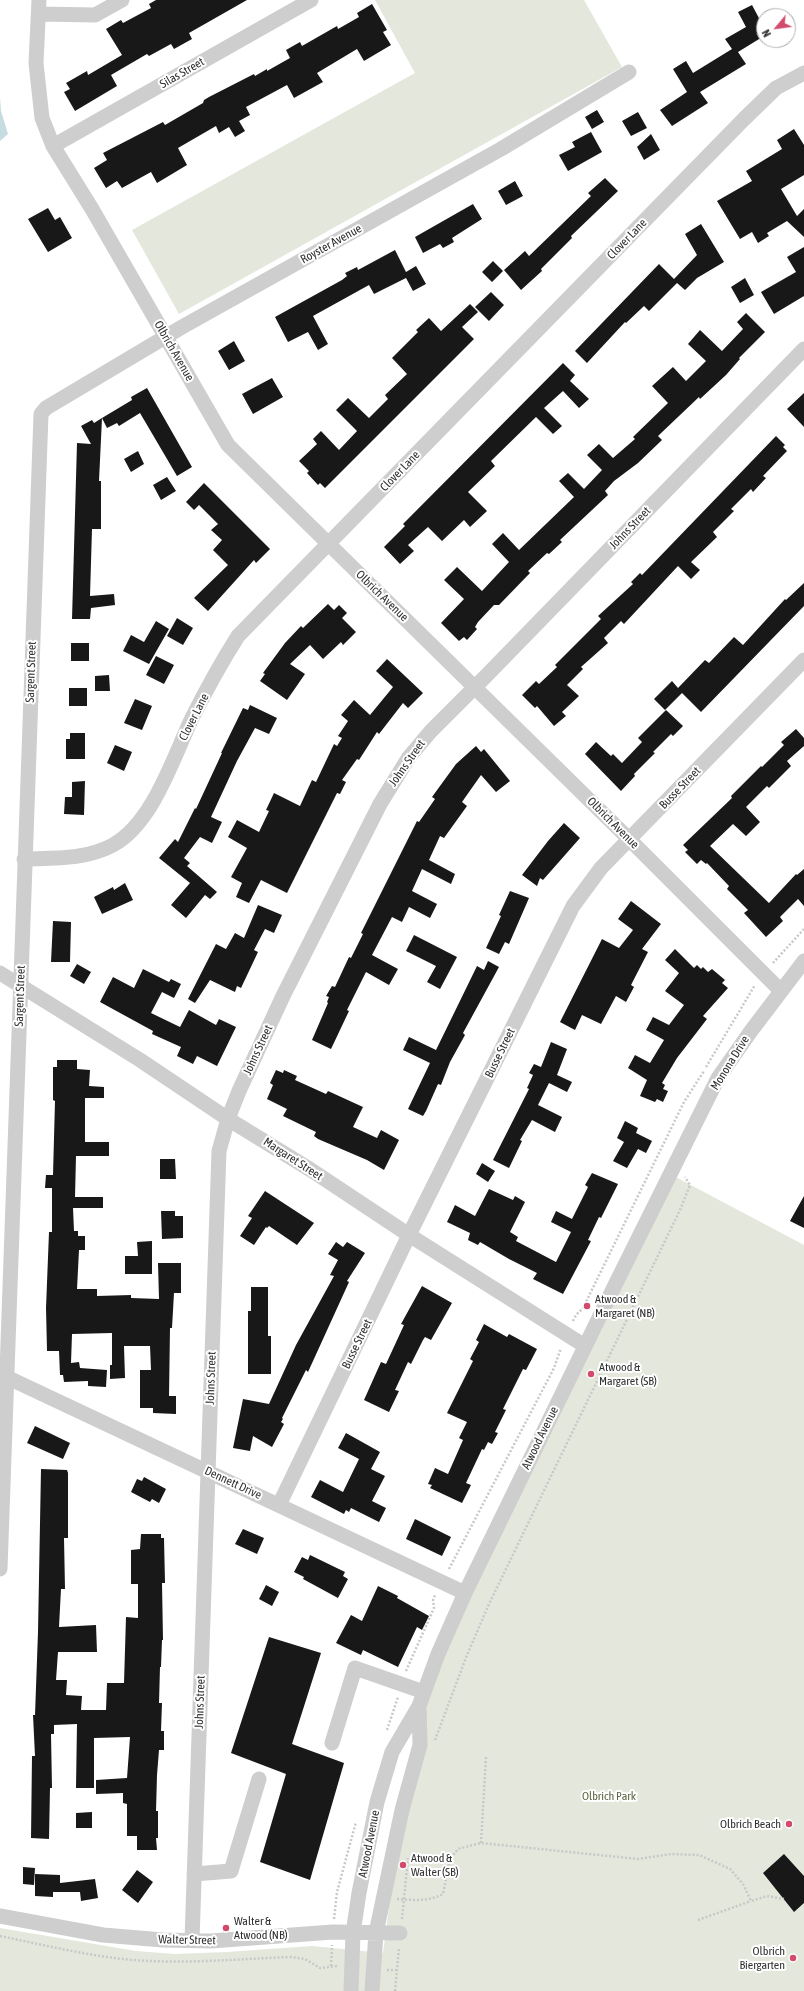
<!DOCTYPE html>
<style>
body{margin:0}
#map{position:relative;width:804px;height:1991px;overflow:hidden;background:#fff;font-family:"Asap Condensed",sans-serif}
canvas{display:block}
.north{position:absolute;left:756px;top:8px;width:40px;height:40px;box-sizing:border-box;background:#fff;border:1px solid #adadad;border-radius:50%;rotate:241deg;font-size:11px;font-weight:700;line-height:16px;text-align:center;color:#313131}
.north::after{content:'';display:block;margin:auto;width:14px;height:18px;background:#d14b6c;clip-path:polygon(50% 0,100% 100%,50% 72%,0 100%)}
</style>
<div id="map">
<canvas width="804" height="1991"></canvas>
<div class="north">N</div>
</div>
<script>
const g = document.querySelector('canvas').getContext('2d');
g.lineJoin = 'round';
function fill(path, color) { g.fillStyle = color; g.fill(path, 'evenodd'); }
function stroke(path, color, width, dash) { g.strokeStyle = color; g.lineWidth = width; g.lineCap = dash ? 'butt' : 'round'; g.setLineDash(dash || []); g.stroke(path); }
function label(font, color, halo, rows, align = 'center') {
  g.font = font + ' "Asap Condensed",sans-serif'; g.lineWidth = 4; g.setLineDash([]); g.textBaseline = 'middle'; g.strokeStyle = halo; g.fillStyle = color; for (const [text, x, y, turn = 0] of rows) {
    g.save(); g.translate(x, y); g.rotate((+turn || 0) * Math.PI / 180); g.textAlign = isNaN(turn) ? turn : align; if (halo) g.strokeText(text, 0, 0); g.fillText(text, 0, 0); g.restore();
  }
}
fill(new Path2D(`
 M375,0H584L622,67L179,314L132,230L415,73Z
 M670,1174L804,1245V1991H0V1928L136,1951L175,1954L227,1952L312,1946L383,1953L402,1810L419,1706Z`), '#e3e7dc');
fill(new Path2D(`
 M0,97L1,111L8,134L0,141Z`), '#c7dce1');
fill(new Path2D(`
 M156,0H247L189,33L192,39L174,49L171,44L149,56L147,54L111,75L117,86L75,111L64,92L70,89L66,83L87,71L88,75L122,55L106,29L121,20L123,23L151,8L149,4Z
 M372,4L387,30L383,32L391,45L364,61L357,49L317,73L323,82L294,98L287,85L246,107L250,115L239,121L245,131L235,137L229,127L219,133L216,126L178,148L187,165L157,183L151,172L122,188L117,181L106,188L94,168L107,160L103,153L163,122L165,125L203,103L204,100L209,97L254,74L255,76L267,69V71L290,58L286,50L300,42L302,46L337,26L338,29L359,17L357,13Z
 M752,5L760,20L764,18V36L738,52L746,64L700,92L708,103L672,126L660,110L687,92L673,69L686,61L693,73L732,49L725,39L746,27L738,12Z
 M597,110L604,122L592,129L585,117Z
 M638,112L647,128L631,136L622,121Z
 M794,129L804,145V175L781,189L797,216L804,209V237L787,221L767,233L769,236L758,243L752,232L740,239L717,201L752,181L746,171L782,149L777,140Z
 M591,132L602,152L568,171L559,155L575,147L572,142Z
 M651,134L660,150L644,160L637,147Z
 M605,178L618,191L571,236L572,238L541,269L542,271L521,290L504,270L525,251L529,256L591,196L588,193Z
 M515,181L523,196L506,205L498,191Z
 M473,204L482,219L452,238L454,242L443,248L440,244L423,253L415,237Z
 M48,208L55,220L60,217L72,238L48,252L28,219Z
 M701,224L724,262L697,278L685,290L677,283L649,311L644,306L626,323L625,322L587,363L575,351L659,264L674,279L697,255L685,234Z
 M804,247V296L774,314L761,292L796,272L787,257Z
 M395,250L406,272L416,266L426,284L413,291L406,278L374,294L369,285L313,316L328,344L318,350L308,332L288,342L275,317L342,280L347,276L345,273L357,267L358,270Z
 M493,261L503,271L492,282L482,272Z
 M745,278L754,295L740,303L731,287Z
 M491,292L504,305L489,321L475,307Z
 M470,304L478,312L462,327L474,339L325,488L320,483L318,485L307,473L309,471L299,461L317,444L313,439L321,431L339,450L357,431L336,410L348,398L369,418L388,399L385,395L407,374L392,358L418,332L416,330L429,318L441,331Z
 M746,313L765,332L739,358L740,359L726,375L700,399L699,397L658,436L662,440L638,463L614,481L605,491L608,495L560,540L562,542L549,554L547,553L528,571L530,573L499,605H494L478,622L475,627L477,629L467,640L464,637L459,641L441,623L464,599L444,580L457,567L482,591L509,562L492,544L503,533L519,550L574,497L559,481L568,473L584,489L602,470L587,455L599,444L613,458L635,439L633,437L668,403L652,386L673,367L686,381L706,361L688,344L700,330L722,351L743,329L737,322Z
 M234,341L245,361L229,370L218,351Z
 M563,363L575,375L570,381L589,399L579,408L563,391L544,408L562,426L553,434L536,417L491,461L495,466L468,492L487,511L470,527L464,520L442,541L428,527L408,545L414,551L400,564L384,547L405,526L403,524Z
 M272,378L283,397L253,414L242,394Z
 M147,388L192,467L177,476L140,413L119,426L117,423L107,428L102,418L132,400L131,397Z
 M804,393V427L787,409Z
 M102,418L99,481H101V529H92L90,596L114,594L115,605L91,608L90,619H72L77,443L91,444L81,426L92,420L94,423Z
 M776,436L785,445L783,447L787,451L763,476L766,478L753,492L751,489L731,509L734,511L713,532L717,537L691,562L700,570L691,579L678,566L624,624L621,621L604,638L608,643L581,667L583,669L567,685L579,696L562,712L566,716L554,726L537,706L535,708L522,695L536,681L539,684L557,667L555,665L601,619L598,616L633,584L631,582L640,573L642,575Z
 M138,451L144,464L131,472L124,459Z
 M167,477L176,491L161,500L153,485Z
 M204,483L270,549L256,563L254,560L208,611L194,598L228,565L213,550L222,540L211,530L218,524L199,505L194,510L186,502Z
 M804,583V606L701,712L682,693L665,710L654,699L672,681L678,688L705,660L709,663L734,637L743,645L785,599L786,600Z
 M328,604L334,610L339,605L347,613L342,618L356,632L343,645L341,642L323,659L310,645L290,664L305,674L287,700L260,681L265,674L263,673L285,643L301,626L303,628Z
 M177,618L193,628L183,645L167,636Z
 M156,621L169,629L149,664L123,651L131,635L144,642Z
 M71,643H89V661H71Z
 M156,656L174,665L164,684L146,675Z
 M387,659L423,693L408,708L403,703L379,734L377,732L359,760L357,759L342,780L346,782L340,794L337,793L287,893L261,880L249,903L236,897L242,883L231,877L247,848L228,837L237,820L259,832L269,811L266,810L274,793L300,806L312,780L316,782L334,744L337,746L342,738L338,736L348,721L341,715L354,700L370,715L393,687L376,671Z
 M109,675L110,691H95V676Z
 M69,688H87V706H69Z
 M135,699L152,706L142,730L124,723Z
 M250,705L277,718L269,734L255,728L237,761L211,817L222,822L212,843L200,837L184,858L190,863L187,866L217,892L210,899L205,895L186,918L171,905L190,883L159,858L175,839L178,842L195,808L196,809L222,753H221L243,708L248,710Z
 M666,710L683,726L673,736L671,734L653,752L655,753L634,774L635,776L621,791L585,754L596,742L611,756L613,754L622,763L642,742L638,738Z
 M796,729L804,738V746L787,761L791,766L769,788L767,786L746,807L760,822L746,836L733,824L710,846L769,903L796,874L797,875L804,869V906L798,899L780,917L783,921L766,937L744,913L748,910L727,889L729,886L707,863L706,864L701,860L697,864L685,852L688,850L683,845L732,798L731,796L761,766L762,767L784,745L781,742Z
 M70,733H85V759H66V739H70Z
 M115,745L132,752L124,771L107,763Z
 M476,746L481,752L484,749L510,781L496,792L481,775L462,802L467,806L444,838L440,836L429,860L455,874L451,884L422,869L412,891L437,904L430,918L409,907L402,922L392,917L372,955L398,969L389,985L366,972L347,1010L349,1011L331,1049L312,1040L328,1003L327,1002L329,997L326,996L332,986L335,987L349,957L351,958L363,934L361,933L417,821L419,822L435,799L432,797L456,764Z
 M85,781L84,815L64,814L65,797H72V782Z
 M564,823L580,838L543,880L540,878L537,886L522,875L548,841Z
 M125,883L133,900L102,914L94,897L113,887L114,890Z
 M510,891L529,898L509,944L505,942L499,954L486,948L501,916L499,915Z
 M631,901L661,924L642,949L648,952L631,985L634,987L626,1002L616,996L601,1024L582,1015L575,1030L560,1022L602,939L619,948L633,930L618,919Z
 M258,905L282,915L274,933L265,929L254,950L258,952L241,988L237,986L235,992L210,980L195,1003L188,999L216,944L226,949L235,933L244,938Z
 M53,921L71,922L70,962H51Z
 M414,935L457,957L440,989L427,982L436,966L406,951Z
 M675,949L694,968L697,965L701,969L703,967L708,972L712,969L725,980L722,983L728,988L703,1016L707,1019L677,1058L662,1083L665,1085L663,1089L668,1091L663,1102L657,1099L655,1102L640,1096L647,1080L628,1068L635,1055L650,1063L664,1040L646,1030L653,1017L669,1025L684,1005L665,991L679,973L665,960Z
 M488,961L499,967L463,1033L465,1035L450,1062L441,1085L438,1084L426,1111L423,1116L408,1109L430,1063L403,1050L409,1037L436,1050L477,966L484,970Z
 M77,964L91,972L84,984L70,976Z
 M143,969L169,982L171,979L181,984L174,998L162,992L151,1013L180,1027L189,1010L216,1025L219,1019L236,1027L217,1066L197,1056L193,1064L177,1056L181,1047L152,1034L153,1031L100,1002L113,977L134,988Z
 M551,1042L567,1049L557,1075L572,1082L567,1092L549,1083L538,1105L562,1117L555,1132L532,1120L520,1140L522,1141L509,1168L493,1160L529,1089L527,1088L533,1075L529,1073L534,1064L541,1067Z
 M57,1060H77V1069L90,1070L89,1086L104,1087V1098H85V1142H109V1156H76L75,1197H103V1208H73L74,1231H78V1236H85V1250H79L77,1289H97V1296L131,1295V1298L159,1299L158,1263H181V1293H174L172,1328H170L169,1396H176V1414L153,1413V1408H140V1370H151L150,1346H124L125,1378L110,1379V1365H112V1333L72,1334L71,1363L79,1362L80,1368L107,1370L106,1387L88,1386V1381L64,1382L63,1375H60L59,1351H47L46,1308L49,1232H52V1188H45L46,1175H53L55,1101L53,1100V1067H57Z
 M276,1070L283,1073L284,1070L297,1076L295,1080L326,1094L328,1091L363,1107L353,1127L377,1138L381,1130L399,1140L384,1170L367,1160L318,1139L314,1136L316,1132L283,1116L287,1109L267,1099L273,1085L270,1083Z
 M625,1121L638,1128L636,1133L652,1141L646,1153L638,1149L627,1168L613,1161L624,1142L617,1138Z
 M160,1159H175L176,1179H160Z
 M482,1163L495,1171L488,1182L476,1174Z
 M592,1173L618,1184L601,1218L599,1217L588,1240L591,1241L563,1294L533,1279L537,1273L509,1259L480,1242L478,1245L468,1240L470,1233L447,1222L455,1205L475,1216L489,1189L513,1200L515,1196L525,1202L510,1232L518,1237L516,1241L556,1262L571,1232L551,1222L556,1211L572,1219L588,1187L585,1185Z
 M265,1191L314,1223L297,1245L269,1226L267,1228L266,1227L254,1245L240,1236L252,1218L248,1216Z
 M804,1196V1228L790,1221Z
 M161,1211H175V1216H183V1238L162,1239Z
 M152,1241V1274H125V1256H138L137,1242Z
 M336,1242L343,1247L347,1242L365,1253L347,1281L349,1282L308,1372L306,1370L282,1418L283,1419L281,1422L284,1424L272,1447L253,1436L250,1451L233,1448L243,1399L269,1404L296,1345L334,1276L330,1275L338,1260L328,1254Z
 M422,1286L452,1303L431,1340L425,1337L423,1340L411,1364L408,1362L395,1390L399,1391L389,1412L364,1400L381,1362L386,1364L404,1325L401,1324Z
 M251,1287H268V1336H271V1374H248V1311H251Z
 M484,1324L507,1337L509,1334L537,1349L526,1370L523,1369L503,1409L506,1410L495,1432L498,1433L492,1444L488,1442L484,1450L482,1449L466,1483L471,1485L462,1503L430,1488L432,1485L428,1484L435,1468L448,1474L463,1440L459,1438L467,1422L447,1413L473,1361L470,1359L479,1342L476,1340Z
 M35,1426L70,1443L63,1459L27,1443Z
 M346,1433L380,1452L371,1469L385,1476L372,1501L386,1508L379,1522L351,1508L349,1512L346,1510L344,1514L311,1497L320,1480L343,1492L359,1459L338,1448Z
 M41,1469L67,1470L68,1473V1538H64L65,1589H61L59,1627L96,1625L97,1652H58L56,1680H67L66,1695L82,1696L81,1710H106L107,1683H124L126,1617L138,1618V1584H131V1550L140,1549L141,1534H161V1538H164L165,1583H162L163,1640H162L161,1667H160L159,1703H162L161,1731H164V1750H159L157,1775L156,1811H158V1838H156L157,1850H137V1836H127V1804L123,1803V1793L96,1794V1780L127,1778L130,1737L94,1738V1788H76L77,1724L54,1725V1734H51L52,1788H50L49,1839L31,1838L32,1756H35L33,1715H35L38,1632Z
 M144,1477L166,1489L159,1503L152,1499L150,1502L131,1492L137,1479L142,1481Z
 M415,1519L451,1537L442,1556L406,1539Z
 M243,1529L264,1538L257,1554L235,1544Z
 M310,1555L345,1572L343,1576L348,1579L338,1598L303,1579L304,1577L294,1572L302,1557L308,1560Z
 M266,1585L279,1592L272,1606L259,1599Z
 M378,1586L398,1596L397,1598L429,1616L422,1630L417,1627L398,1667L363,1650L361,1655L336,1643L351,1615L362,1621Z
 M269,1637L321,1653L292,1744L344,1763L310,1880L260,1862L286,1774L231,1753Z
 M92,1812V1828H76V1813Z
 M784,1854L804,1876V1903L794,1912L763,1873Z
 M23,1867L35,1868L34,1885L23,1884Z
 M137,1870L153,1882L138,1903L122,1890Z
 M35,1874L60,1875V1883L95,1879L98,1898L81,1901L80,1892H53V1897L35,1896Z`), '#181818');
stroke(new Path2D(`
 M773,963L804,929
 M706,1067L755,985
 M573,1321L576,1315L583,1308L684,1102L704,1071
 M449,1569L554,1368L561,1348
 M406,1671L434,1608L433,1600L435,1595
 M387,1730L398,1697
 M435,1740L467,1655L489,1604L680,1210L690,1185L685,1177
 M481,1843L486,1757
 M397,1899C413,1900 428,1902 443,1894L450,1859L458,1849L481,1843L638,1859L671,1854L699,1855L730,1869L743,1884L751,1901L767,1896L784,1899
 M334,1919L337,1892L356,1822
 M402,1919L408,1858
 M698,1920L751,1901
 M0,1936C44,1945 88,1956 133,1960C187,1964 237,1959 291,1957L305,1959L320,1968L338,1966
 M331,1966L332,1945
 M387,1970H396
 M395,1991L399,1948`), '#c8c8c8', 2.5, [2, 2]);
stroke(new Path2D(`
 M39,0L36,63L42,118L53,146L92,209L228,445L629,839L781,991
 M39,14L95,15L122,0
 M53,146L311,0
 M24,859C54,858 85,860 113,845C153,823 173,758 192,718C206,690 221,663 238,636L744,119L776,88L804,73
 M0,973L140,1060L228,1119L311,1170L409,1235L585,1346
 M0,1374L465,1593
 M279,1505L409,1235L573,906L601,868L804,660
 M0,1569L41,414L46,408L182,327L501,149L629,72
 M332,1743L355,1668L424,1692
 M194,1874L231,1871L259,1779
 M0,1916L103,1935L163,1940L211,1941L333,1932L400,1933
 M192,1940L219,1151L228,1119L239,1091L283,996L380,804L409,757L431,731L486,676L804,349
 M351,1991L353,1933L359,1893L377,1802L392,1752L419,1706L438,1654L465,1593L615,1285L718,1078L751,1031L804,961
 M372,1991L376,1933L402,1810L420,1745L419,1707`), '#cecece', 15);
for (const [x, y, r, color] of [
 [587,1306,4,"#d14b6c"],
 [591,1374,4,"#d14b6c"],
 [789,1824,4,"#d14b6c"],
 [403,1865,4,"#d14b6c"],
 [226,1928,4,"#d14b6c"],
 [793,1958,4,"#d14b6c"]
]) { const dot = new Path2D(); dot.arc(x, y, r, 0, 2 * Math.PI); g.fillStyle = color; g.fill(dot); stroke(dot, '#fff', 1.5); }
label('12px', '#313131', '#fff', [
 ["Silas Street",182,73,-30],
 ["Clover Lane",627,239,-46],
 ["Royster Avenue",331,244,-29],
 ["Olbrich Avenue",174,351,60],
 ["Clover Lane",400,471,-46],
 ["Johns Street",630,528,-46],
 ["Olbrich Avenue",382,596,44],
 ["Sargent Street",31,672,-88],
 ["Clover Lane",194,717,-63],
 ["Johns Street",407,763,-55],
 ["Busse Street",680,788,-46],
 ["Olbrich Avenue",613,823,45],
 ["Sargent Street",20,996,-88],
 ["Johns Street",258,1050,-65],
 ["Busse Street",500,1053,-64],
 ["Monona Drive",730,1063,-58],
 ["Margaret Street",293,1159,33],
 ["Busse Street",357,1344,-64],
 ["Johns Street",211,1378,-88],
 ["Atwood Avenue",540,1438,-64],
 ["Dennett Drive",233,1483,25],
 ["Johns Street",200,1702,-88],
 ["Atwood Avenue",369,1844,-79],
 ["Walter Street",187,1940,1]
]);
label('12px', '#313131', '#fff', [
 ["Atwood &",595,1299],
 ["Margaret (NB)",595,1313],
 ["Atwood &",599,1367],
 ["Margaret (SB)",599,1381],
 ["Olbrich Beach",781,1824,"right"],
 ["Atwood &",411,1858],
 ["Walter (SB)",411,1872],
 ["Walter &",234,1921],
 ["Atwood (NB)",234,1935],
 ["Olbrich",785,1951,"right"],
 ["Biergarten",785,1965,"right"]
], 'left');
label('12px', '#5b6844', '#fff', [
 ["Olbrich Park",609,1796]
]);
</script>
